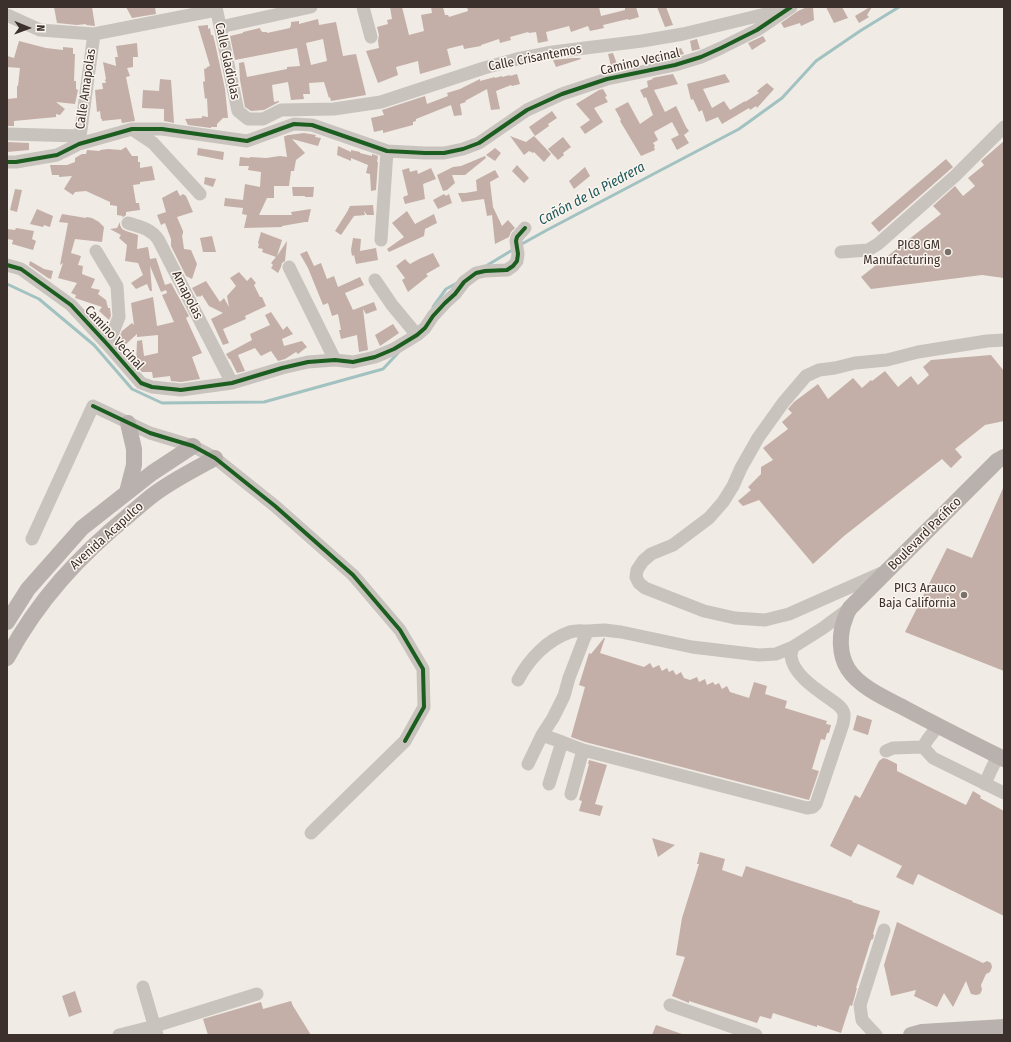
<!DOCTYPE html>
<meta charset="utf-8">
<style>
body{margin:0}
#map{position:relative;width:1011px;height:1042px;overflow:hidden;background:#f0ebe5;font-family:"Fira Sans Condensed",sans-serif}
canvas{display:block}
.frame{position:absolute;inset:0;border:8px solid #3b302b;pointer-events:none}
.north{position:absolute;left:8px;top:8px;width:40px;height:40px;-webkit-text-stroke:3px #fbf5ee;paint-order:stroke;rotate:91deg;font-size:11px;font-weight:700;line-height:16px;text-align:center;color:#3b302b}
.north::after{content:'';display:block;margin:auto;width:14px;height:18px;background:#3b302b;clip-path:polygon(50% 0,100% 100%,50% 72%,0 100%)}
</style>
<div id="map">
<canvas width="1011" height="1042"></canvas>
<div class="frame"></div>
<div class="north">N</div>
</div>
<script>
const g = document.querySelector('canvas').getContext('2d');
g.lineJoin = 'round';
function stroke(path, color, width, dash) { g.strokeStyle = color; g.lineWidth = width; g.lineCap = dash ? 'butt' : 'round'; g.setLineDash(dash || []); g.stroke(path); }
function fill(path, color) { g.fillStyle = color; g.fill(path, 'evenodd'); }
function label(font, color, halo, rows, align = 'center') {
  g.font = font + ' "Fira Sans Condensed",sans-serif'; g.lineWidth = 3; g.setLineDash([]); g.textBaseline = 'middle'; g.strokeStyle = halo; g.fillStyle = color; for (const [text, x, y, turn = 0] of rows) {
    g.save(); g.translate(x, y); g.rotate((+turn || 0) * Math.PI / 180); g.textAlign = isNaN(turn) ? turn : align; if (halo) g.strokeText(text, 0, 0); g.fillText(text, 0, 0); g.restore();
  }
}
stroke(new Path2D(`
 M520,245L547,230L739,129L782,98L816,61L860,31L899,7
 M486,266L514,249
 M7,284L39,299L94,345L132,389L162,403L264,402L383,369L398,353
 M433,307L446,289L457,283`), '#a1c2c1', 3);
fill(new Path2D(`
 M54,7H92L95,26L86,25V24L77,25L57,23Z
 M126,7H155L156,14L132,18Z
 M390,7H402L409,35L424,31L421,15L432,13L431,7H443L445,15H448L449,17L468,11L467,7H599L601,16L625,10V7H636L639,17L629,20L628,19L603,25L604,28L590,31L588,26L571,32L569,26L546,32L548,41L538,43L536,32L529,33L528,32L510,37L511,40L500,43L499,39L481,45V46L464,49L463,45L447,49L451,65L420,74L418,61L396,67L398,75L378,83L366,51L379,48L378,41L379,35L377,27L388,24L387,20L392,19Z
 M657,7H666L673,25L665,27Z
 M807,7H813L814,20L801,26L800,23L784,28L781,23L798,11Z
 M826,7H842L848,18L834,23Z
 M870,7H872L867,15L869,17L859,23L855,16Z
 M318,19L319,25L336,22L343,56L356,54L366,95L331,101L330,97L329,98L324,82L309,83L310,94H303L304,99L291,100L288,82L272,85L274,102L279,101V102L264,110L251,111L245,107L240,80L239,63L244,62L247,77L287,69V67L300,66L297,48L235,60L230,36L243,33V32L260,28L261,31H262V32H267V33L290,28V27L291,26V22L299,21V24ZM323,39L327,61L311,65L306,43Z
 M208,25V29L210,28L211,35H213L215,43L225,89L228,118H223L217,124V127H211V128L188,125L185,119L202,118V116L208,117L207,98L205,99L203,82L205,81L204,69L207,68V67L210,66L198,26Z
 M763,36L766,41L752,50L748,43Z
 M697,39L700,49L692,51L690,41Z
 M19,41L46,48L63,50V47L73,48V54H75L74,81H76V89L78,90L75,104L56,102L65,109L60,115L56,114V117L14,121V126H7V99L17,98V86H18L20,68L7,67V56L14,58Z
 M137,43L138,57H133V67L127,68L130,76L126,77L135,121L122,123L121,119L102,121V119H101L100,111L97,112L95,90L103,89L102,83H106L105,80L106,79L103,62L116,66L115,57H118L116,46Z
 M681,48L684,54L673,57L648,62L647,61Z
 M613,53L617,64L620,63L622,68L612,70L608,54Z
 M573,58H580L581,59L556,67L553,60Z
 M517,74L520,84L512,86L511,85L496,91L500,109L491,110L487,89L465,101L466,102L460,104L462,115L454,116L451,105L416,119V121L413,122V125L383,133V130L374,132L371,118L384,115L382,110L425,96L427,104L448,96L447,93L460,89L480,79V81L495,77V78L502,76V77L510,75V76Z
 M673,74L678,84L654,90L665,112L676,106L686,127L689,131L684,135L689,143L677,150L671,139L679,135L672,122L654,132L658,140L653,143L655,146L654,147L655,150L641,156L620,121L621,120L615,109L628,102L640,124L653,115L646,97L644,98L640,90L648,87L647,81L653,79L652,78Z
 M725,74L730,82L703,89L712,108L724,101L730,110L745,101V102L759,93L757,91L767,83L774,89L757,108L756,106L750,110L749,108L722,124L718,117L706,122L702,110L699,112L693,99L691,100L687,84Z
 M160,79L171,80L174,123L164,121V109L142,108L143,90L159,91Z
 M603,89L607,96L605,97L608,102L594,108L603,122L585,134L580,127L590,120L576,104L599,90Z
 M552,111L557,118L548,124L549,126L535,136L529,127Z
 M304,133L316,135L315,137L321,138L318,146L292,139L305,153L296,160L294,171H291L289,186H274V198H267L259,215H292L291,212L311,209L308,222H305L282,226V227L244,228L247,215L242,214L243,208L224,206L225,198L243,200L245,184L260,187L261,172L248,170L249,166H239L240,157L250,158V157L266,158L280,156L287,157L284,137H283L288,135H289Z
 M510,136L526,142L534,136L551,154L544,162L534,152L533,153L529,151L524,155Z
 M563,137L571,147L563,153L564,155L558,160L548,149Z
 M1004,141V278L982,275L871,289L861,277L941,214L933,206L955,186L963,196L975,186L968,178L984,165L981,161Z
 M7,142L29,143V150L7,152Z
 M338,146L351,152V150L360,152V153L372,156V154L378,156L377,162H378L376,190L371,191L370,174L366,173L368,165L351,158V161L337,155Z
 M126,147L132,156H138V162H140V168L152,166L155,180L140,182V184L133,185L136,203H139L140,210L126,212V215L122,218L123,216L117,215V206L110,205V202L86,191L75,192L73,195L64,189L72,176L59,177V175H52L50,165H67L75,162V158L82,154H86L87,150L100,151V150L108,149L121,150Z
 M198,148L224,152L223,160L197,155Z
 M495,148L501,153L495,161L486,155Z
 M485,156L486,158L465,175H452L455,183L447,190L443,191L437,175L453,167L461,166Z
 M946,159L953,167L879,232L871,223Z
 M517,165L529,178L524,183L512,171Z
 M585,167L590,176L574,189L569,181Z
 M409,168L410,172L417,170L418,174L431,168L436,179L423,184L425,199L405,204L403,197L408,195L402,170Z
 M495,170L499,177L490,182L493,207L502,226L508,220L515,228L511,232L509,237L495,244L492,215L487,216L484,199L462,202L458,193H465L477,191L476,180Z
 M205,177L216,179L213,187L204,184Z
 M292,187H314L313,197H305V196H293Z
 M15,189L22,190L17,212L10,210Z
 M177,190L180,196L183,194L186,196L193,212L177,217L183,231V234L182,235L184,249L191,250L197,264L192,279L186,276L171,246V239L165,223L161,225L157,215L166,212L162,198Z
 M444,194L446,196L449,194L452,203L438,209L433,200Z
 M373,205L374,215H367L364,211L365,215L354,216L341,235L335,231L347,212L350,206Z
 M37,209L53,216L50,227L44,225L43,227L30,224Z
 M407,211L415,224L434,214L437,223L425,229L424,236L389,252L387,249L404,237L392,223Z
 M62,214L86,218V217L92,218L99,222L104,227L102,242L75,239L71,253L81,256L78,265L83,266L82,274L95,279L91,288L100,290L98,294L106,300L108,308H110L111,316L109,320L99,311L102,307L75,298L76,295L71,293L77,283L58,278L63,263L60,265L68,223L59,222Z
 M120,222V225L122,229L126,231L138,235L137,249L148,247L150,259L156,258L165,285L171,283L189,316L186,318L202,353L192,357L200,379L181,382L171,381L170,376L153,378L152,372H142L136,365L137,341L142,340L144,356L158,353V335L137,337V334L125,345L119,338L122,331L132,323L134,325L131,303L153,297L157,326L174,322L162,295L167,293L166,290L161,292L150,266L152,291H150L147,284L136,289L131,283L143,275L138,263L125,261L127,245L119,238L121,235L110,229L117,228Z
 M16,228L34,231L32,239L36,241L33,250L12,244L13,240L7,239V229L15,230Z
 M261,232L282,240L277,256L287,241L285,261L282,263L281,267L278,273L271,268L273,265L271,263L276,257L262,252L263,249L258,248L259,244L258,243Z
 M212,236L216,252H203L200,238Z
 M353,238L361,239L360,251L376,248L378,260L356,264L354,255L352,256L351,250Z
 M307,251L314,266L321,263L327,279L334,276L338,287L360,277L364,285L345,293L353,310L374,302L377,310L366,314L363,309L368,350L359,352L357,335L341,339L339,330H341L338,314L332,316L328,303L323,305L308,268L300,254Z
 M433,253L440,266L426,274L428,276L408,292L402,280L405,278L396,266L405,259L410,264L419,259Z
 M30,261L44,269L53,271L51,279L48,278L29,265Z
 M239,272L247,281L251,277L256,283L254,285L260,297H262L266,306L245,316L246,319L223,329L229,343L223,345L211,319L223,313L209,306L202,295L200,297L199,296L197,297L192,288L206,281L220,302L224,298L229,307L227,296L236,286L230,278Z
 M271,312L283,330L287,326L293,334L282,339L284,346L302,341L307,347L298,354L296,352L285,359L278,361L271,351L261,356L255,348L238,355L245,371L237,373L230,359H229L226,354L252,340L250,334L270,325L265,315Z
 M393,324L399,333L380,346L375,335Z
 M991,355L1004,371V421L985,425L955,449L962,457L951,468L942,459L844,536L813,564L759,500L743,506L738,501L751,490L748,487L761,474V467L773,460L763,448L788,429L782,422L792,413L788,409L794,402L818,384L828,399L853,378L862,388L871,380L872,381L885,371L898,387L911,376L918,385L929,375L923,367L931,360Z
 M1004,486V671L905,632L947,548L972,558Z
 M604,638H605L600,653L644,667L650,663L653,668L659,665L662,671L667,668L669,672L673,670L676,675L681,672L684,678L690,680L697,677L699,682L705,679L707,685L713,682L715,685L719,683L722,689L727,686L730,692L749,698L754,682L767,686L765,694L787,701L785,708L827,721L826,724L831,725L829,733H827L825,740L821,739L812,769L819,771L809,800L585,742L571,737L585,687L579,685L589,653L591,654Z
 M857,715L872,720L868,735L853,730Z
 M883,758L887,759L897,764V771L966,805L973,791L981,796L980,798L1004,811V916L918,874L913,885L896,877L902,866L858,844L851,857L830,846L855,795L860,798L879,761Z
 M589,760L607,765L595,804L603,806L600,816L579,811L582,801L579,800L589,764H588Z
 M652,838L675,845L658,857Z
 M700,852L725,859L722,870L742,877L746,866L853,901L852,902L880,911L873,934L874,935L873,939L871,940L856,988H857L852,1006L850,1005L841,1033L817,1025V1027L773,1013L771,1019L760,1016L757,1023L689,1001V1003L672,996L685,957L676,955L682,918L699,864H697Z
 M897,922L983,963L987,961L991,963L992,967L990,972L986,974L981,985L982,990L980,994L976,995L971,994L966,981L953,1007L944,993L937,1007L914,996L916,990L891,996L884,965Z
 M75,991L82,1012L69,1017L62,996Z
 M291,1001L293,1006L311,1035H208L203,1019L261,1002L263,1009Z
 M656,1025L682,1034V1035H652Z`), '#c3afa7');
stroke(new Path2D(`
 M216,7L238,111L248,119H263L281,110L334,109L381,102L484,68L517,59L553,52L642,41L683,34L778,11
 M363,7L371,37
 M7,15L40,30L94,34L216,10
 M220,27L311,7
 M132,129L153,143L200,194
 M7,134L80,136
 M79,144L94,34
 M7,162H16L57,155L79,144L132,129H162L247,141L294,124L312,125L387,151L425,153H444L463,149L479,143L527,110L562,94L607,79L675,65L701,57L721,48L757,30L791,7
 M128,223C140,227 150,228 158,239L232,383
 M381,240L387,151
 M96,251L117,286L119,317L108,345
 M841,252L868,250L878,244L955,176L1004,127
 M7,265L21,269L71,305L108,345L141,383L152,387L181,390L232,383L282,368L308,362L335,360L353,362L375,357L394,349L417,335L425,328L433,316L445,303L455,294L464,282L476,273L485,271L507,270L513,266L517,261L518,254L516,241L517,237L525,228
 M289,267L335,360
 M375,280L392,305L417,335
 M32,539L93,406L150,433L193,446L215,458L275,506L353,575L400,630L423,669L424,707L405,741L311,833
 M884,572L789,614L765,620L735,618L704,611L645,588L639,583L636,577L637,570L643,561L651,554L673,545L709,518L723,502L733,486L741,468L758,438L783,403L806,376L819,370L835,368L855,363L887,360L918,352L987,341L1004,340
 M518,680C529,659 547,640 570,632C576,630 582,631 588,631
 M938,726L928,739L923,747L933,758L1004,793
 M542,735L562,742L549,784
 M562,742L583,750L807,808L813,807L816,804L843,724C845,715 845,711 838,705C823,693 793,677 791,656C791,654 792,650 793,647
 M886,751L893,748L923,747
 M528,764L542,735L553,718L564,696L569,678L584,639L588,631L604,630L621,632L692,647L759,655L776,654L793,647L823,628L850,608
 M985,784L991,770L998,756
 M571,794L583,750
 M143,987L157,1035
 M670,1005L756,1035
 M119,1035L155,1026L257,994
 M876,1035L862,1020L860,1005L884,930`), '#c9c3be', 13);
stroke(new Path2D(`
 M1004,457L997,461L850,608C848,611 846,615 845,619C839,634 839,655 848,669C860,688 889,700 908,710C940,727 972,743 1004,759
 M127,492L134,465V449L128,423
 M7,622L28,589L82,528L152,473L193,446
 M7,658C38,600 79,556 129,515C139,507 149,497 160,490C177,478 197,468 215,458
 M911,1035L922,1032L1004,1027`), '#b8b1ad', 16);
stroke(new Path2D(`
 M7,162H16L57,155L79,144L132,129H162L247,141L294,124L312,125L387,151L425,153H444L463,149L479,143L527,110L562,94L607,79L675,65L701,57L721,48L757,30L791,7
 M7,265L21,269L71,305L108,345L141,383L152,387L181,390L232,383L282,368L308,362L335,360L353,362L375,357L394,349L417,335L425,328L433,316L445,303L455,294L464,282L476,273L485,271L507,270L513,266L517,261L518,254L516,241L517,237L525,228
 M93,406L150,433L193,446L215,458L275,506L353,575L400,630L423,669L424,707L405,741`), '#1b5e20', 4);
for (const [x, y, r, color] of [
 [948,252,4,"#7a716c"],
 [964,595,4,"#7a716c"]
]) { const dot = new Path2D(); dot.arc(x, y, r, 0, 2 * Math.PI); g.fillStyle = color; g.fill(dot); stroke(dot, '#fbf5ee', 1.5); }
label('13px', '#3b302b', '#fbf5ee', [
 ["Calle Crisantemos",535,58,-11],
 ["Calle Gladiolas",227,61,78],
 ["Camino Vecinal",640,62,-13],
 ["Calle Amapolas",86,89,-82],
 ["Amapolas",187,295,63],
 ["Camino Vecinal",114,338,48],
 ["Boulevard Pacífico",925,534,-45],
 ["Avenida Acapulco",107,536,-42]
]);
label('13px', '#3b302b', '#fbf5ee', [
 ["PIC8 GM",940,245],
 ["Manufacturing",940,260],
 ["PIC3 Arauco",956,588],
 ["Baja California",956,603]
], 'right');
label('italic 14px', '#1f5a5e', '#fbf5ee', [
 ["Cañón de la Piedrera",592,194,-28]
]);
</script>
